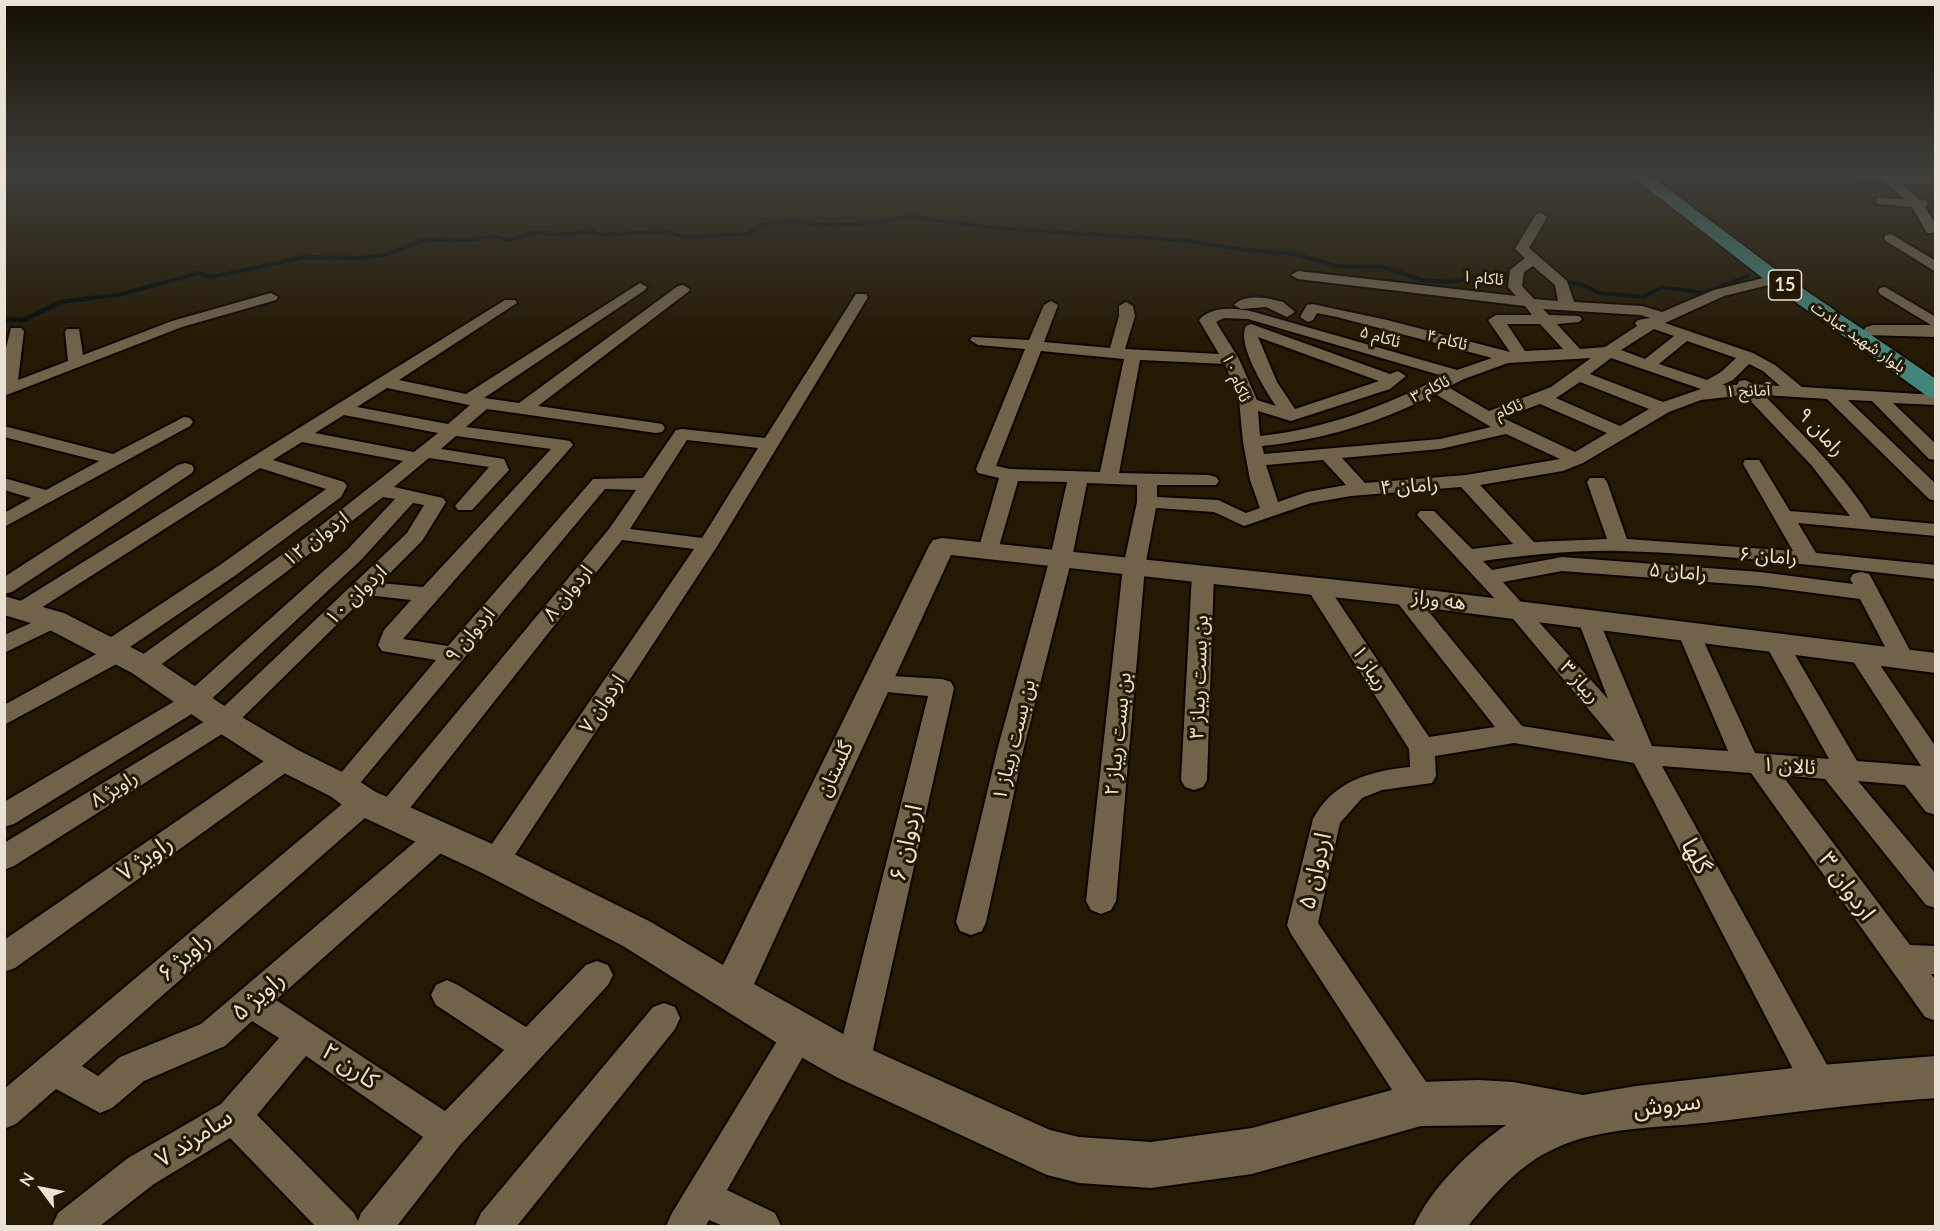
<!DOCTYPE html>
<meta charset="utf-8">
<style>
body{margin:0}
#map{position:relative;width:1940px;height:1231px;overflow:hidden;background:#241903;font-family:Lato,sans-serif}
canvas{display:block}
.frame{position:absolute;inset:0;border:6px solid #eae2d5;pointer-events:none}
.north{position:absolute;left:12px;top:1159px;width:60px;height:60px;-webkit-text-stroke:4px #241903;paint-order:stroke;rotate:302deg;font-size:16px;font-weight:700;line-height:24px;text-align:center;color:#eae2d5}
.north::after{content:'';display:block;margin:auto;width:21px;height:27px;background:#eae2d5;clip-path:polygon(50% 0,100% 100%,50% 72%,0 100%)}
</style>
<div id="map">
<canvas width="1940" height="1231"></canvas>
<div class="frame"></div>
<div class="north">N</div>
</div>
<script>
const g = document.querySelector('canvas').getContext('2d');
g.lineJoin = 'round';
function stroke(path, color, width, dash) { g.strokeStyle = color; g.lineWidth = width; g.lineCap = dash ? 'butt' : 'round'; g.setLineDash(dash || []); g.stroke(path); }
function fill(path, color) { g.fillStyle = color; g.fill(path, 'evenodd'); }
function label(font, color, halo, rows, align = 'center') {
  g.font = font + ' Lato,"Noto Sans Arabic",sans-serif'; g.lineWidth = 6; g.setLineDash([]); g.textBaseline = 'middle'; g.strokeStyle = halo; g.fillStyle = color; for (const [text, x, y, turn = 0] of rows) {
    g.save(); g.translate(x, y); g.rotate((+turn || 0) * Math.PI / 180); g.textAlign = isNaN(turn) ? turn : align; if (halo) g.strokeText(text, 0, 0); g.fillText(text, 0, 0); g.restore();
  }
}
stroke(new Path2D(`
 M1564,281L1583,285L1599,293L1644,297L1661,287L1703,293L1748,276
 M78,300L118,295L198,273L212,277L304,257L360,258L384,255L427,239L470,240L494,236L509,240L537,232L561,235L592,231L601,235L661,231L686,237L748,234L762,225L789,220L824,225L859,224L910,217L994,228L1181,240L1247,250L1296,254L1336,266L1383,267L1422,280L1450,282L1490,274H1510`), '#010a0e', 4);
stroke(new Path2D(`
 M4,319L23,320L61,302L90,298`), '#010a0e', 4.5);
const minor = new Path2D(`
 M1857,174L1936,177V185L1899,182L1920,200L1926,201L1928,204L1925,207L1936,225V233H1927L1912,207L1878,204L1876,201L1878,198L1904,199L1884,180L1858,177Z
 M1541,213L1547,217L1529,248L1567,281L1574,302L1642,306L1662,312L1714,290L1776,275L1781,276L1783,279L1781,282L1724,296L1665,323L1753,353L1775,365L1802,387L1936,395V405L1893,403L1936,444V460L1929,459L1872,401L1848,400L1936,484V501L1929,499L1827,399L1764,395C1802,434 1842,472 1871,518L1936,524V536L1798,523L1816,553L1936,565V579C1831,567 1726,554 1620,551C1575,550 1528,555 1483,561L1492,570L1562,557L1760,572L1853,584L1850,579L1853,574L1861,572L1869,574L1872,579L1914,658L1910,664L1902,666L1894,664L1860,599L1760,586L1562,571L1503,582L1608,699L1577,618L1580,613L1588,611L1596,613L1652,746L1728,751L1677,631L1680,626L1688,623L1696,626L1699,631L1755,753L1829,759L1764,642L1768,636L1776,634L1784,636L1857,761L1921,766L1847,652L1851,646L1859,644L1867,646L1936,747V815L1926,812L1905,785L1858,781L1936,874V908L1926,905L1825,779L1782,775L1910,945L1936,946V974H1931L1936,980V1021L1925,1017L1751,773L1662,766L1832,1074L1837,1086L1832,1098L1820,1103L1808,1098L1634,763L1514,743L1435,756L1436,776L1432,783L1382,790L1362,798L1340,823L1318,923L1433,1092L1438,1104L1433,1116L1421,1121L1409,1116L1291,934L1287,925L1313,819C1333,781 1370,771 1410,767L1409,749L1306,587L1309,582L1317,580L1325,582L1429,737L1495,727L1396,601L1393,596L1396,591L1404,589L1412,591L1522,726L1615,741L1509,614L1417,515L1420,511H1434L1472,549L1513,544L1461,487L1351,496L1311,503L1244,526L1214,512L1156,508L1145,567L1116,901L1111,910L1101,914L1091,910L1086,901L1123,567L1137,502V485L1087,483L1072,558L1024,747L986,922L982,931L971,935L960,931L956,922L998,747L1050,558L1067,482L1018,481L998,550L995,555L988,556L981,555L978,550L999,478L978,473L976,469L1025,349L978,345L970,340L972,337L1029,340L1044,305L1051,301L1058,305L1044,342L1110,348L1119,316V306L1126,302L1133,306L1135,316L1125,349L1219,354L1199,320C1212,305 1237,308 1254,312L1457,370L1492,358L1337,317L1317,313L1313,320L1308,322L1300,317L1307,305L1312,304L1387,320L1510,352L1488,320L1496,315H1532L1525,306L1298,279L1291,275L1298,271L1516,296L1508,287L1510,270L1525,258L1515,249L1536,214ZM1533,266L1555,285L1558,301L1534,299L1522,286L1524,272ZM1543,309L1641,315L1650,318L1638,320L1635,323L1637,326L1605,347L1580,349L1557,324L1579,322L1582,319L1579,316L1549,315ZM1224,318L1248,319L1443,376C1386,406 1325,429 1260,436L1258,411L1291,421L1390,389L1406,376L1398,371L1390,374L1251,324L1246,326C1236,343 1265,390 1276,406L1257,400L1239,359L1216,322ZM1507,324H1540L1563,349L1525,351ZM1654,329L1674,336L1645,359L1621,350ZM1258,337L1379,381L1295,409L1277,382ZM1687,341L1736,358L1721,372L1707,380L1659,364ZM1041,351L1124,359L1100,472L1010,469L996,466ZM1591,358L1551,387L1489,411L1448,387L1464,379L1508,363ZM1611,358L1701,389L1663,402L1590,374ZM1140,360L1225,364L1239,400L1243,442L1250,480L1260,508L1246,513L1218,500L1157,497V485H1216L1219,481L1216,477L1209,475L1119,473ZM1749,364L1763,371L1780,386L1754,384L1745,380L1739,381L1737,385H1722L1733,380ZM1580,382L1649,409L1620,426L1556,398ZM1435,394L1491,427L1440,439L1264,454L1262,446C1322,440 1382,422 1435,394ZM1745,395L1812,466L1850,516L1790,511L1759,460H1745L1743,464L1793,551L1627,539L1607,482L1604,478H1590L1587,482L1607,539L1534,542L1480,485L1563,471L1583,463L1669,412L1701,400ZM1540,404L1607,433L1575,452L1503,418ZM1506,434L1560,459L1466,475L1365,483L1342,458L1440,449ZM1323,460L1346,485L1307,492L1278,502L1266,465Z
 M1891,234L1936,261V272L1886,241L1884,238L1886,235Z
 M640,283L647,287L645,290L484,398L519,403L678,286L683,285L690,289L688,292L538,406L656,423L662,424L665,428L662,432L656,433L487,409L466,427L564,440L570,441L573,445L403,639L448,646L593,479L643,478L676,430L682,429L765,438L856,294H866L868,297L718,545L505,870L495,874L485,870L481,862L485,854L694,549L622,540L399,822L389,825L379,822L375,814L379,806L609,529L636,490L605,489L351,794L342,797L333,794L329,787L436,660L382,651L378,645L384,630L411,600L367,595L233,727L14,866L4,870V843L215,715L407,533L424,505L413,503L361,560L203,707L14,824L4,827V802L185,695L347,550L395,499L383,497L281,576L151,672L143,674L135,672L131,666L135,660L309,535L403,461L302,442L273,460L344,482L347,486L341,497L236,575L127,649L130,653L126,659L4,725V705L100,652L98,649L102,643L220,565L326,489L260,468L30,615L22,617L14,615L11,610L14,605L505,300H515L517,303L399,380L466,394ZM387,388L469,405H470L448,424L357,407ZM344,415L438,433L414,452L315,433ZM456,436L551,449L423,587L380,583L422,541L446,502L443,498L394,487L429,458L489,467L455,506L458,510H472L509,470L504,459L441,449ZM687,440L758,448L702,538L630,529Z
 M1885,287L1936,317V328L1880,294L1878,291L1880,288Z
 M271,293L278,297L276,300L182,327L4,396V356L11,328H21L24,331L18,380L68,361L65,332L67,329H79L83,355L172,321Z
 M1266,298L1283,302L1295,312L1287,317L1266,307L1241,309L1234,305C1241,297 1255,297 1266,298Z
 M184,417L190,418L193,422L190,426L4,527V513L31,498L4,490V478L46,490L99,461L4,437V426L113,454Z
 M185,463L192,465L194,469L192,473L12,592L4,594V577L178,465Z
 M1203,567L1211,569L1214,574L1207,780L1203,787L1194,790L1185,787L1181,780L1192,574L1195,569Z
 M54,613L62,615L65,620L62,625L4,653V635Z
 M875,675L942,679L951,682L954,688L870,1063L865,1075L853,1079L841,1075L836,1063L928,696L866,690L863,684L866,678Z
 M286,749L295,752L299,759L295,766L15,968L4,972V940L277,752Z
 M364,791L374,794L378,802L374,810L82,1066L98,1076L120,1057L201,1024L430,829L440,826L450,829L454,837L450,845L276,1000L445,1111L504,1050L436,1005L431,995L436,985L447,980L458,985L526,1027L586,965L597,961L608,965L613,975L608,985L460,1145L397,1226H315L230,1138L154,1184L100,1226H52L58,1213L128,1158L221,1104L279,1038L252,1021L225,1046L144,1081L112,1108L100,1113L56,1089L16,1124L4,1129V1089L354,794ZM306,1056L423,1137L361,1213L358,1221L354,1213L257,1115Z
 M664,1003L675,1007L680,1018L675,1029L517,1226H475L481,1213L653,1007Z
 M800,1018L812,1023L816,1034L727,1190L775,1213L781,1226H723L709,1220L706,1226H666L672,1213L788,1023Z`);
const tertiary = new Path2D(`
 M1873,325H1936V337L1866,335L1863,331L1866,327Z
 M942,538L1404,587L1936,653V673L1404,605L951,555L754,984L868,1048L1050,1130L1079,1137L1151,1142L1252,1128L1421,1082L1478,1080L1513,1082L1583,1095L1636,1086L1820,1065L1936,1056V1098C1858,1103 1781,1114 1704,1123C1656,1128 1601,1127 1556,1148C1519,1164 1493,1196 1468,1226H1414C1430,1189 1473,1147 1506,1125L1421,1126L1252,1174L1151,1188L1079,1183L1047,1175L838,1078L785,1048L623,946L482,873L352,812L330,796L274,768L213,729L132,673L44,627L4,615V596L64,613L154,659L235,713L298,750L354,778L376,792L508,851L651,922L723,965L929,546L933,540Z`);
const primary = new Path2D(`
 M1629,174H1648L1783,275L1936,379V398L1927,396L1769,283Z`);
stroke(minor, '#0d0400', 4);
stroke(tertiary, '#0d0400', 4);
stroke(primary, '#0d0400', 3);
fill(minor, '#70634a');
fill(tertiary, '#70634a');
fill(primary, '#42857b');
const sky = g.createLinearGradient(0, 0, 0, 346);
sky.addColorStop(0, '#140e02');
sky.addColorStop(0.5, '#3f3e39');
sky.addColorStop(1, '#3f3e3900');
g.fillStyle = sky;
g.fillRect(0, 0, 1940, 346);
label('16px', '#eae2d5', '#241903', [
 ["ئاکام ۱",1483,278,6],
 ["ئاکام ۵",1380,337,16],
 ["بلوار شهید عبادت",1858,337,35],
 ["ئاکام ۴",1447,340,15],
 ["ئاکام ۱۰",1236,378,67],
 ["ئاکام ۳",1430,389,-26],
 ["آمانج ۱",1748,391,-2],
 ["ئاکام",1509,409,-22]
]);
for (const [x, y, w] of [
 [1785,285,33]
]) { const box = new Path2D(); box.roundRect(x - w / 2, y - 15, w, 30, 4.5); g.fillStyle = '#241903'; g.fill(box); stroke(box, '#eae2d5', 1.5); }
label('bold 18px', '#eae2d5', null, [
 ["15",1785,285]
]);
label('20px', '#eae2d5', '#241903', [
 ["رامان ۹",1821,432,47],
 ["رامان ۴",1409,486,-4],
 ["اردوان ۱۲",316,539,-37],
 ["رامان ۶",1768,556,4],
 ["رامان ۵",1678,572,5],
 ["اردوان ۸",568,593,-51],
 ["اردوان ۱۰",356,595,-44],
 ["هه وراز",1439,600,7],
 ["اردوان ۹",470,635,-50],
 ["ریباز ۱",1370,668,57],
 ["بن بست ریباز ۳",1199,677,-88],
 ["ریباز ۳",1580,682,49],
 ["اردوان ۷",602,704,-56],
 ["بن بست ریباز ۲",1118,734,-84],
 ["بن بست ریباز ۱",1014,740,-76],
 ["ئالان ۱",1789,766,4],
 ["گلستان",835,769,-65],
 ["راویژ ۸",114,789,-32]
]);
label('24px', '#eae2d5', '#241903', [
 ["اردوان ۶",906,843,-77],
 ["گلها",1696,856,62],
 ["راویژ ۷",145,858,-35],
 ["اردوان ۵",1315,871,-77],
 ["اردوان ۳",1847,886,54],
 ["راویژ ۶",184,957,-41],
 ["راویژ ۵",258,996,-41],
 ["کارن ۲",350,1066,34],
 ["سروش",1667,1105,-7],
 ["سامرند ۷",194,1138,-33]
]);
</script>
